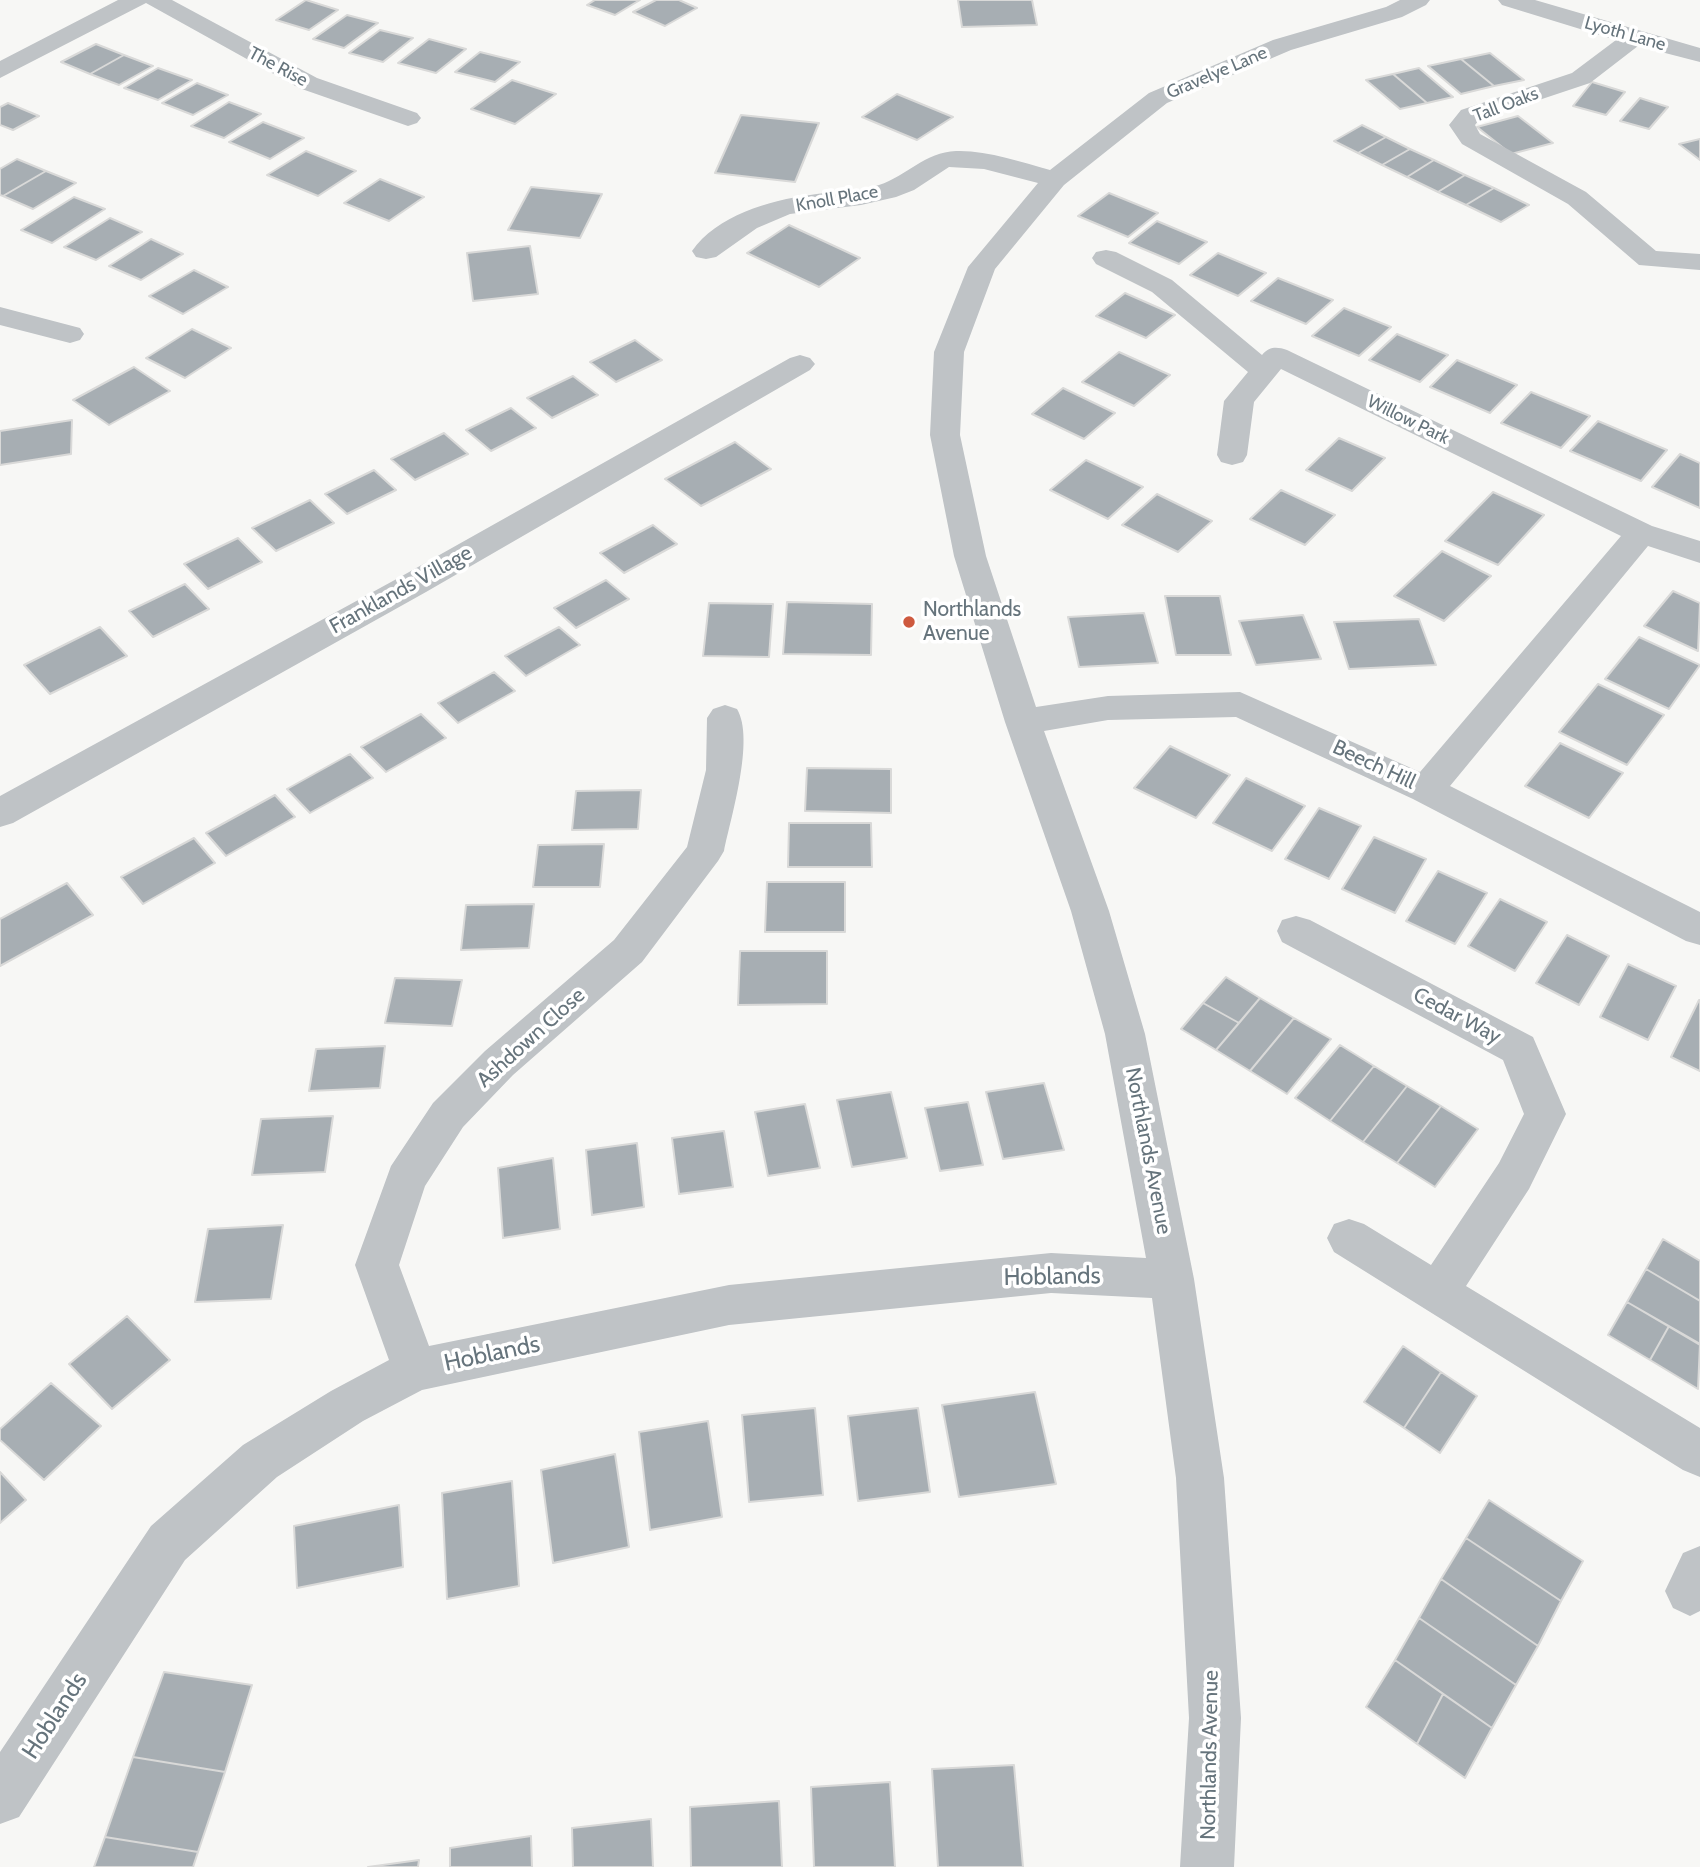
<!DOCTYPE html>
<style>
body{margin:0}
canvas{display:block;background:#f7f7f5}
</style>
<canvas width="1700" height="1867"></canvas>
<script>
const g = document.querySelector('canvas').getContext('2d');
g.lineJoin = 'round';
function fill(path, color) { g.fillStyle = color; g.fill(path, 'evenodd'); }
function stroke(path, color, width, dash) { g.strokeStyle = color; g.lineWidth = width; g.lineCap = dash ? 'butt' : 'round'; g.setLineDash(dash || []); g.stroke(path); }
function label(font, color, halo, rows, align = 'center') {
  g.font = font + ' Cabin,sans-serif'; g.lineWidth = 7; g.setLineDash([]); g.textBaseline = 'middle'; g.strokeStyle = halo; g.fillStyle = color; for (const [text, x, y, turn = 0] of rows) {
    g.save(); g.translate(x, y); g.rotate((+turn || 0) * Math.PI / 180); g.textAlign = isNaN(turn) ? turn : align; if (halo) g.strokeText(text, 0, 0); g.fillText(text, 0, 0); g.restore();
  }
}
const building = new Path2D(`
 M306,0L338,10L309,30L276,20Z
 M595,0H640L615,15L587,5Z
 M656,0H679L697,8L665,26L633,12Z
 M958,0H1032L1037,25L962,27Z
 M347,15L378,23L344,48L313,39Z
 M380,30L413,38L383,62L349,53Z
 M429,39L466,49L436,73L398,63Z
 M96,44L124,55L90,74L61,62Z
 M480,52L520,62L495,82L455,72Z
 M1490,53L1524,80L1494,86L1461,59Z
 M124,55L153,66L119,85L90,74Z
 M1461,59L1494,86L1461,94L1428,66Z
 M158,68L192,80L158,100L124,88Z
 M1419,68L1453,97L1427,103L1393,74Z
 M1393,74L1427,103L1400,109L1366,80Z
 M512,80L556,94L515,124L471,109Z
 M1592,82L1625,92L1606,115L1573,106Z
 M197,83L228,95L193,115L162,103Z
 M897,94L953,117L917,140L862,117Z
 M1640,98L1668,107L1649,129L1620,121Z
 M229,102L261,114L224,138L191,126Z
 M8,103L39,116L13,130L0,125V107Z
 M741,115L819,123L795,182L715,173Z
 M1518,116L1553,143L1511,154L1477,127Z
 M263,122L304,138L270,159L229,142Z
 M1362,125L1386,137L1358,153L1334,141Z
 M1386,137L1410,149L1382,165L1358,153Z
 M1700,139V160L1679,144Z
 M1410,149L1434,160L1407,177L1382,165Z
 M306,151L356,171L318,196L267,175Z
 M17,159L46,171L3,196L0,195V169Z
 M1434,160L1465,175L1438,192L1407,177Z
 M46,171L76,183L33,209L3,196Z
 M1465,175L1494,188L1466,205L1438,192Z
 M380,179L424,197L389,221L344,203Z
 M531,187L602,194L580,238L508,230Z
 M1494,188L1529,205L1501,222L1466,205Z
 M1109,193L1158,213L1128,237L1078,216Z
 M74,197L105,209L52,243L21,230Z
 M110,218L142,232L96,260L64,247Z
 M1157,221L1207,242L1179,264L1129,243Z
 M789,225L860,258L819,287L747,253Z
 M151,239L183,254L141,280L109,266Z
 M530,246L538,294L473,301L467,253Z
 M1218,253L1266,273L1238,296L1190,275Z
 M194,270L228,287L183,314L149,296Z
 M1278,278L1333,300L1306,324L1251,301Z
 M1125,293L1175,315L1146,338L1096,316Z
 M1344,308L1391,327L1359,356L1312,336Z
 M192,329L231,348L185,378L146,358Z
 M1397,334L1448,355L1420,382L1369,360Z
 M635,340L662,360L616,382L590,362Z
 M1119,352L1170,375L1134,406L1082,382Z
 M1457,360L1517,385L1490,413L1430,387Z
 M134,367L170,391L109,425L73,400Z
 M573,376L598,395L552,418L527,398Z
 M1063,388L1115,413L1084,439L1032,414Z
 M1531,392L1590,416L1561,448L1501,423Z
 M511,408L536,428L491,451L466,430Z
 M72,420L71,454L0,465V431Z
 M1598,421L1667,450L1641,481L1570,451Z
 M444,433L468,454L415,480L391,459Z
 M1339,438L1385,458L1352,491L1306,470Z
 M735,442L771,469L701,506L665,479Z
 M1680,454L1700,463V508L1652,487Z
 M1086,460L1143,487L1108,519L1050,490Z
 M374,470L396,490L347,514L325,494Z
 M1281,490L1335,515L1305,545L1250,519Z
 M1493,492L1544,515L1498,565L1445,541Z
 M1157,494L1212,521L1178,552L1122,525Z
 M310,500L334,523L276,551L252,528Z
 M653,525L677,544L624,573L600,553Z
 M238,538L262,562L208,589L184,564Z
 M1442,551L1491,576L1444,621L1394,596Z
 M606,580L629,599L576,628L554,608Z
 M185,584L209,609L153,637L129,611Z
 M1673,591L1700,603L1698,651L1644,626Z
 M1165,596H1220L1231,655H1176Z
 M787,602L872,604L871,655L783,654Z
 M709,603L773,604L769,657L703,656Z
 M1144,613L1158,663L1079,667L1068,617Z
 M1303,615L1321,659L1256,665L1239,621Z
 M1419,619L1436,665L1349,669L1334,622Z
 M100,627L127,656L50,694L24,665Z
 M559,627L580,645L526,676L505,656Z
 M1639,637L1700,665L1669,709L1605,679Z
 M494,672L515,691L458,723L438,703Z
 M1598,684L1664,715L1627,765L1559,732Z
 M421,714L446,738L386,772L361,747Z
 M1560,743L1623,773L1589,818L1525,786Z
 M1170,746L1230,775L1196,818L1134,788Z
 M350,754L373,778L310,813L287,789Z
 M807,768L891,769V813L805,811Z
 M1246,778L1305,806L1272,851L1213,823Z
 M641,790L638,829L572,830L576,791Z
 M275,795L295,817L226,856L206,833Z
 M1319,808L1361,826L1329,879L1285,859Z
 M789,823H871L872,867H788Z
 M1374,837L1426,859L1395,913L1342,889Z
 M194,838L215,863L143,904L121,877Z
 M604,844L600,887H533L538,845Z
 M1438,871L1487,893L1455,944L1406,921Z
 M767,882H845V932H765Z
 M67,883L93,915L0,966V919Z
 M1500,899L1547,922L1515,971L1468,946Z
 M534,904L529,948L461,950L466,905Z
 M1567,935L1609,956L1579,1005L1536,983Z
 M740,951H827V1004L738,1005Z
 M1628,964L1676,986L1648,1040L1600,1017Z
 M1226,977L1260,998L1239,1023L1203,1003Z
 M395,978L462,980L452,1026L385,1023Z
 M1260,998L1294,1018L1250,1071L1216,1050Z
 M1699,1000H1700V1071L1671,1057Z
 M1203,1003L1239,1023L1216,1050L1181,1029Z
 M1294,1018L1331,1039L1287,1094L1250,1071Z
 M1340,1045L1374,1066L1330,1121L1295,1098Z
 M385,1046L380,1088L309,1091L316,1049Z
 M1374,1066L1407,1086L1363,1142L1330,1121Z
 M1044,1083L1064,1150L1003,1159L986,1092Z
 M1407,1086L1441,1106L1397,1163L1363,1142Z
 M891,1092L907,1158L852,1167L837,1100Z
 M968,1102L983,1165L940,1171L925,1108Z
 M805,1104L820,1168L768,1176L755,1112Z
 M1441,1106L1478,1129L1435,1187L1397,1163Z
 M333,1116L325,1172L252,1175L261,1119Z
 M724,1131L733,1187L679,1194L672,1138Z
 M637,1143L644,1207L592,1215L586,1150Z
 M553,1158L560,1229L503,1238L498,1168Z
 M283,1225L271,1299L195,1302L208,1229Z
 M1663,1239L1700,1261V1301L1646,1269Z
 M1646,1269L1700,1301V1345L1627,1302Z
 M1627,1302L1669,1326L1650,1360L1608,1335Z
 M127,1316L170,1360L112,1409L69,1364Z
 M1669,1326L1700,1344L1698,1389L1650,1360Z
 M1403,1346L1441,1372L1404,1428L1364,1402Z
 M1441,1372L1477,1396L1440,1453L1404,1428Z
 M51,1383L101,1426L44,1480L0,1440V1429Z
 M1035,1392L1056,1484L959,1497L942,1405Z
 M815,1408L823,1495L749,1502L742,1415Z
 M918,1408L930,1492L858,1501L848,1416Z
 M708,1421L722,1517L650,1530L639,1432Z
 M615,1454L629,1547L553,1563L541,1470Z
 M0,1472L26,1500L0,1523Z
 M512,1481L519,1586L447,1599L442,1493Z
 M1489,1500L1583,1561L1561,1601L1466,1538Z
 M399,1505L403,1567L297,1588L294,1526Z
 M1466,1538L1561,1601L1538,1646L1441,1579Z
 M1441,1579L1538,1646L1516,1685L1419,1618Z
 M1419,1618L1516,1685L1492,1728L1395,1660Z
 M1395,1660L1443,1694L1417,1744L1366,1707Z
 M164,1672L252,1685L225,1772L133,1757Z
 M1443,1694L1492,1728L1465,1778L1417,1744Z
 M133,1757L225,1772L198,1852L105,1837Z
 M1014,1765L1023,1867H938L932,1769Z
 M890,1782L895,1867H814L811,1787Z
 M779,1801L782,1867H691L690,1807Z
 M651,1819L653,1867H573L572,1828Z
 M531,1836L532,1867H450V1848Z
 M105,1837L198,1852L193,1867H94Z
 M419,1860L418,1867H368Z`);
fill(building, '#a7aeb3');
stroke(building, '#d9d9d8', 2);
fill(new Path2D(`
 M118,0H172L317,78L417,113L421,118L417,123L408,126L299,88L146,3L0,78V61Z
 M1400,0H1430L1426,5L1402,17L1291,50L1167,103L1064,185L995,269L964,352L960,435L986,556L1036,707L1108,696L1240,692L1420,772L1621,536L1281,369L1254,402L1247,455L1243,462L1232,465L1221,462L1217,455L1224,401L1248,372L1152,292L1096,264L1092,258L1096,252L1106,250L1116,252L1172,280L1262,355C1270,346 1277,347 1287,350L1652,526L1700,541V563L1648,546L1450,786L1700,912V945L1686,941L1413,799L1236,717L1108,720L1044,731L1109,911L1145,1034L1194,1279L1224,1478L1241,1718L1234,1867H1180L1189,1718L1176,1478L1152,1298L1051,1293L729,1325L422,1390L363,1421L277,1477L185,1560L19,1817L0,1824V1752L151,1526L243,1445L331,1391L389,1360L355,1265L391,1166L433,1103L485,1051L614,940L687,847L706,770L707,718L713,709L725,705L737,709C755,739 731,817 724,851L718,861L642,962L513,1075L463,1127L425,1186L399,1265L429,1346L729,1285L1051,1253L1146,1258L1105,1034L1071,911L1005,722L954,556L930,435L934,352L968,267L1038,183L984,169L949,167L914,190L896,197L861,205L790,214L757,228L716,257L706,259L696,257L692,251C716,216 770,200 810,195C833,191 857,192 879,185C907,176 925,152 956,151C987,150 1021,162 1050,170L1149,93L1273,40L1386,7Z
 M1498,0H1535L1700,48V62L1638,46L1590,83L1479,120L1475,125L1480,134L1586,192L1656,251L1700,254V270L1639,265L1568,204L1462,144L1449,125L1461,110L1572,73L1616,40L1502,5Z
 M0,307L80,328L84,334L80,340L70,343L0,325Z
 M800,355L810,358L815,364L810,370L426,592L13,823L0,827V796L402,576L790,358Z
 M1296,916L1310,920L1533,1037L1566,1114L1529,1189L1466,1286L1700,1428V1477L1683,1470L1334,1252L1327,1238L1334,1224L1349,1219L1364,1224L1431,1265L1499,1163L1524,1114L1503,1060L1282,942L1277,931L1282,920Z
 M1700,1546V1611L1690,1616L1673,1608L1665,1591L1683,1553Z`), '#bfc3c6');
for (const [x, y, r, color] of [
 [909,622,7,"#ce5a3f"]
]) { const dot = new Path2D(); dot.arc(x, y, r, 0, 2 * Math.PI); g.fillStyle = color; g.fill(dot); stroke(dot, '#fff', 2.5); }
label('18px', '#66747c', '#fff', [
 ["Lyoth Lane",1625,34,16],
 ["The Rise",278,67,28],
 ["Gravelye Lane",1217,73,-23],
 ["Tall Oaks",1506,105,-21],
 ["Knoll Place",837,199,-10],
 ["Willow Park",1408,420,26]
]);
label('21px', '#66747c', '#fff', [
 ["Franklands Village",401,590,-29],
 ["Beech Hill",1374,765,25],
 ["Cedar Way",1457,1016,28],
 ["Ashdown Close",531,1038,-42],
 ["Northlands Avenue",1148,1151,79],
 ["Northlands Avenue",1210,1755,-89]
]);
label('21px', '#66747c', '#fff', [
 ["Northlands",923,610],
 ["Avenue",923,634]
], 'left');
label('24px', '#66747c', '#fff', [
 ["Hoblands",1052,1277,-1],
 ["Hoblands",492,1354,-12],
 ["Hoblands",55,1716,-57]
]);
</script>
